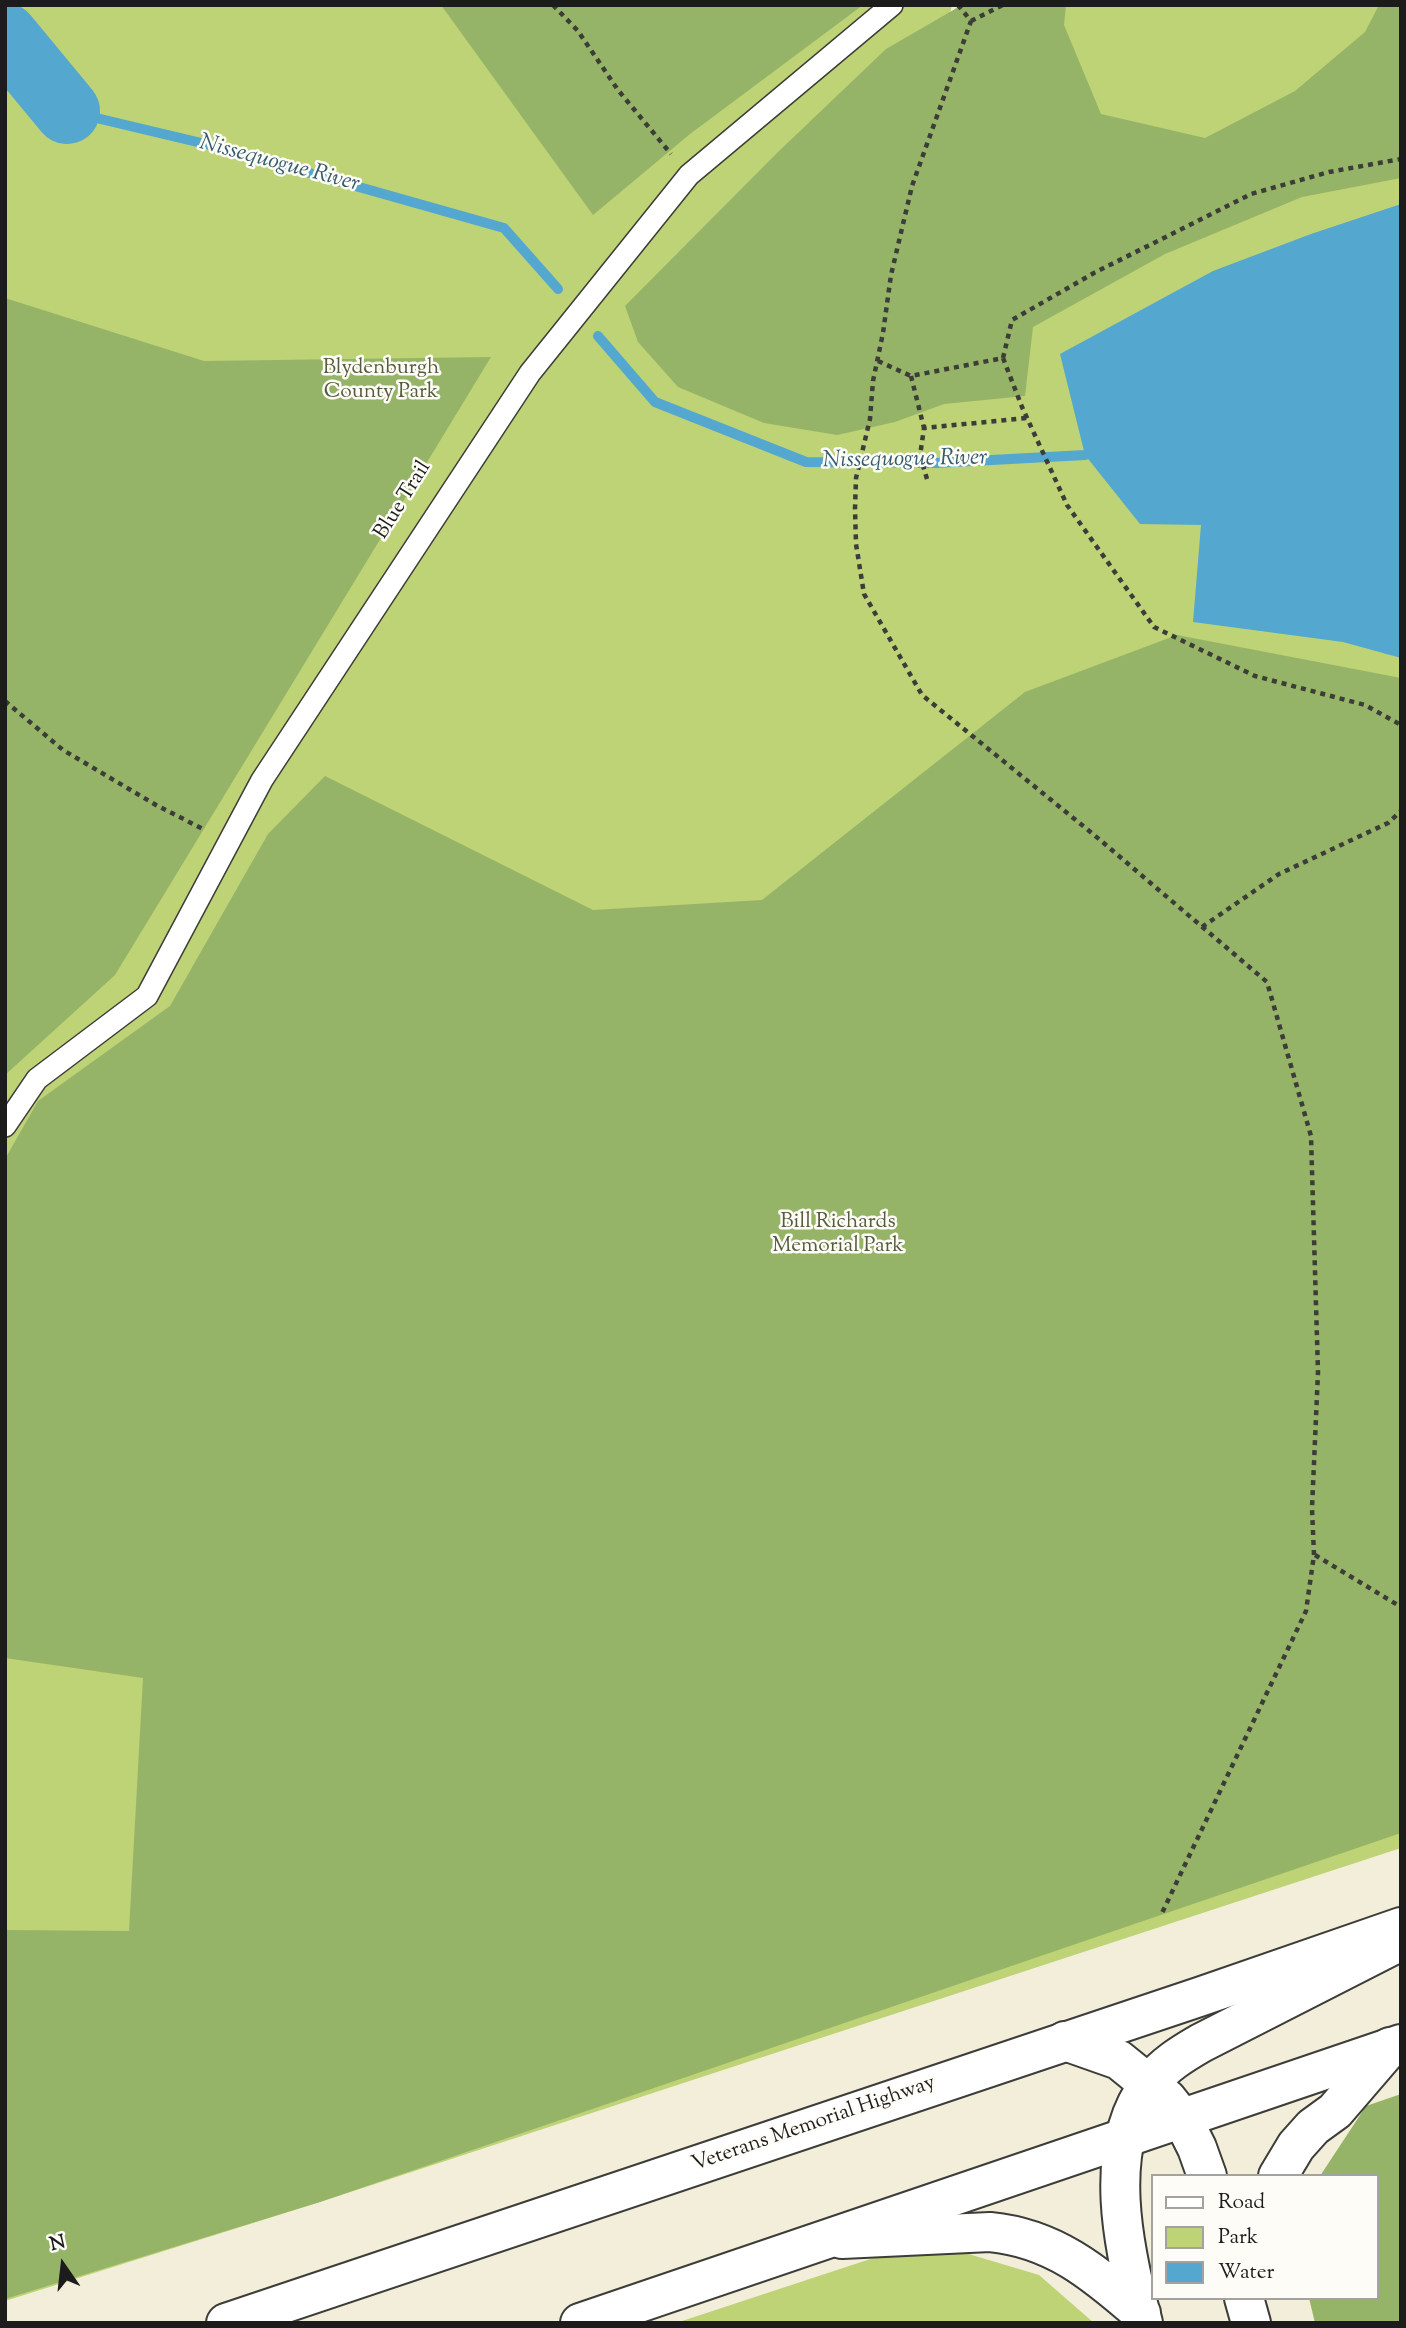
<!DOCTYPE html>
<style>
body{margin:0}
#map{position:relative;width:1406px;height:2328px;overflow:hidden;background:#f3eeda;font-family:"Sorts Mill Goudy",serif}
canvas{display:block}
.frame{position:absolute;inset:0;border:7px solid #1c1c1c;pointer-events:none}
.legend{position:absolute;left:1151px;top:2174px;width:228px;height:126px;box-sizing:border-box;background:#fdfcf7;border:2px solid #a3a29f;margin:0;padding:9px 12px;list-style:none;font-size:21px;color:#1c1c1c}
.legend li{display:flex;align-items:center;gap:14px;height:35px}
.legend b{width:35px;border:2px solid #a3a29f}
.north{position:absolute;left:28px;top:2230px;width:70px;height:70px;-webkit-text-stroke:5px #fdfcf7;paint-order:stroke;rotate:346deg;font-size:19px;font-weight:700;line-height:28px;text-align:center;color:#1c1c1c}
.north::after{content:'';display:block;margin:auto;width:24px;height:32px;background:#1c1c1c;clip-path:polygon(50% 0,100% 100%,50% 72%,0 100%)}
</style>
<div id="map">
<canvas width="1406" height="2328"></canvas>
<div class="frame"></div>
<ul class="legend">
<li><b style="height:9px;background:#fff"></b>Road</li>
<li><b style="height:19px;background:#bed276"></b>Park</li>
<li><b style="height:19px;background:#54a7cf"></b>Water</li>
</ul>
<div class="north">N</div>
</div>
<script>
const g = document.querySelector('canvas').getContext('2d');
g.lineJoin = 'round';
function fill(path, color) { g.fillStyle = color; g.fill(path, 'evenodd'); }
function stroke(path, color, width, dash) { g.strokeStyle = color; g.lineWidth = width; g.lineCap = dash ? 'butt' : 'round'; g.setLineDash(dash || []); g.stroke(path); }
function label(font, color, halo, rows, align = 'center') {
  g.font = font + ' "Sorts Mill Goudy",serif'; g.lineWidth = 5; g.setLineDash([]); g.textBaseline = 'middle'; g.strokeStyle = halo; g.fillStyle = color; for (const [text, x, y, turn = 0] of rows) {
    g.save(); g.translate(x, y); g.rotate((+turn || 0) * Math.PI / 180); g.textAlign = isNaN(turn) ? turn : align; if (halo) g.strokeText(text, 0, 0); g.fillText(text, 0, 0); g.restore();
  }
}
fill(new Path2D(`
 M5,5H952L950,14L959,5H1401V1848L320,2202L5,2301Z
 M925,2241L1039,2275L1094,2323H676Z`), '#bed276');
fill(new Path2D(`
 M441,5H863L690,134L593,215Z
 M962,5H1066L1064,25L1101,114L1205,138L1295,91L1365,32L1379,5H1401V178L1302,197L1165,254L1033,327L1025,396L944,404L895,422L837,435L764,423L678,387L638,342L625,306L777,153L886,49Z
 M5,298L204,361L491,357L115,975L5,1075Z
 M1177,635L1401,678V1833L320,2202L5,2299V1930L129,1931L143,1678L5,1658V1159L38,1101L170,1006L268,834L325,776L593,910L762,900L1025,692Z
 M1401,2094V2323H1315L1309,2298H1376V2176H1320L1366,2106Z`), '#96b467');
fill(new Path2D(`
 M1401,204V658L1343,642L1193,622L1201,525L1140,524L1085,455L1060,354L1213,271L1311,234Z`), '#54a7cf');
stroke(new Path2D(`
 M67,111L214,146L504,228L558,289
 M598,336L655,402L806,462L936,463L1085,455L1096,452`), '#54a7cf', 10);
stroke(new Path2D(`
 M5,36L67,111`), '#54a7cf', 66);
const lane = new Path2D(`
 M5,1126L37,1079L147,996L262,780L530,373L689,175L892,5`);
const secondary = new Path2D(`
 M1065,2041L1119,2060L1167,2099L1182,2118L1197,2148L1207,2176
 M1278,2176L1296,2146L1313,2127L1335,2111L1390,2047
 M842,2239L990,2232C1053,2238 1094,2272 1141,2313
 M1244,2298L1251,2323
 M1143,2323C1124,2252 1100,2147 1150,2083C1164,2065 1182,2054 1201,2043L1401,1941`);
const highway = new Path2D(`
 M226,2323L1202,1996L1401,1927
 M580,2323L1401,2044`);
stroke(lane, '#3c3c38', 24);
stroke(secondary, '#3c3c38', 42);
stroke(highway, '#3c3c38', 42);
stroke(new Path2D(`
 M553,5L578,31L618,90L671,154
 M958,5L971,21L912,186L891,275L883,333L873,381L870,419L856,478L855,509L856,544L864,594L922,695L1093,834L1267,982L1311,1136L1318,1372L1312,1508L1314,1555L1306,1611L1161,1915
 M971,21L1003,5
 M1003,358L1012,320L1094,273L1251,194L1329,172L1401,159
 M878,361L911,376L1003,358L1022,407L1067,505L1154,627L1255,676L1365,705L1401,725
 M911,376L924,428
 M927,479L920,456L924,428L1027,418
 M5,701L63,750L156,805L203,829
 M1202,927L1279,874L1388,823L1401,811
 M1315,1555L1401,1607`), '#3c3c38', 4.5, [5, 5]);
stroke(lane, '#fff', 21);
stroke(secondary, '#fff', 38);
stroke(highway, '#fff', 38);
label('21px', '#555c3c', '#fdfcf7', [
 ["Blydenburgh",381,369],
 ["County Park",381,393],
 ["Bill Richards",838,1223],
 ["Memorial Park",838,1247]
]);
label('21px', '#1c1c1c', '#fdfcf7', [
 ["Blue Trail",404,501,-58],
 ["Veterans Memorial Highway",814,2125,-19]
]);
label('italic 23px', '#355b6d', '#fdfcf7', [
 ["Nissequogue River",279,165,15],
 ["Nissequogue River",905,461,-1]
]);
</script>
